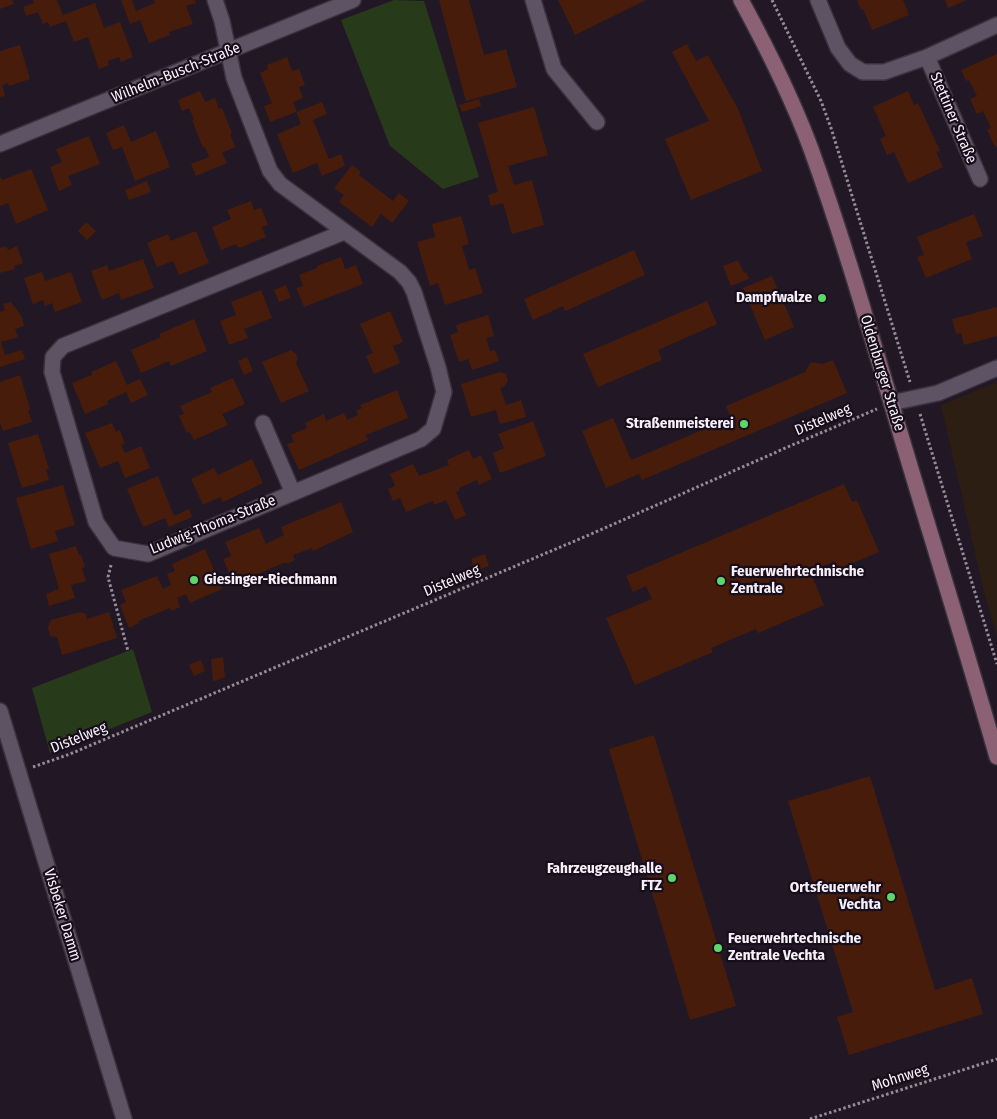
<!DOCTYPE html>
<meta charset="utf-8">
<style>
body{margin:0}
canvas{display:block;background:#211725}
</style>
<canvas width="997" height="1119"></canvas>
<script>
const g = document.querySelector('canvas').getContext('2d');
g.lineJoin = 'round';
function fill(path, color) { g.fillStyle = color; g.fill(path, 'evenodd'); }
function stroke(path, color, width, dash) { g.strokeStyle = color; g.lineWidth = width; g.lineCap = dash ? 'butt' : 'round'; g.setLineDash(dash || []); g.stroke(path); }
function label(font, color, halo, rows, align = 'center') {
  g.font = font + ' "Fira Sans Condensed",sans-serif'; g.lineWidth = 4.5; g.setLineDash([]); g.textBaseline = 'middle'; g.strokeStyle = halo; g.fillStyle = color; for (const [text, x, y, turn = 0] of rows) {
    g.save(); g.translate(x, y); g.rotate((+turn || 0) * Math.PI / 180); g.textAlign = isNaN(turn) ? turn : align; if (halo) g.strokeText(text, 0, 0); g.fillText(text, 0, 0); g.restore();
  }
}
fill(new Path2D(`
 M997,382V637L984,592L941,405Z`), '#2d1e14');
fill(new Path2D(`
 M394,0L424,1L479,177L443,189L390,146L341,20Z
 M133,649L152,712L50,753L32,688Z`), '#273a19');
fill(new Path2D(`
 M0,0H12L14,4L0,9Z
 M33,0H57L63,15L95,3L104,28L120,22L133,57L121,62L119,57L108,61L109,65L99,69L88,37L74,42L66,21L50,27L48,22L43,24L38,12L26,16L23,7L34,3Z
 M121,0H132L136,11L155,3L154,0H195L196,3L186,6L193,24L169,32L170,35L149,43L140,20L130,24Z
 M439,0H469L484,55L506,49L517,87L466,101Z
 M558,0H646L575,35Z
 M857,0H903L909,15L872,30L863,9L861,10Z
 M945,0H967L948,8Z
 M687,44L696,61L708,55L738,109L762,171L691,200L665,139L709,121L672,52Z
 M20,45L30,79L9,86L8,83L2,85L5,96L0,97V51Z
 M997,54V147H995L987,130L991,128L983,111L977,114L970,99L977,96L969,80L966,81L961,70Z
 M287,57L292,71L299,69L305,85L299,87L303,98L293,102L297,112L322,102L327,114L313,120L329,159L341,154L345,166L322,176L317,163L293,173L277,134L301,124L296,112L270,122L264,106L272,103L260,73L268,69L267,65Z
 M200,91L205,102L215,98L219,109L222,108L232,133L230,134L235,147L222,153L227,163L196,176L191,164L209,157L205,147L203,148L192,120L194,119L189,108L182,111L178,100Z
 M908,91L914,105L918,103L940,151L936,152L943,167L908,183L894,152L887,155L880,139L886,136L873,107Z
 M479,99L481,106L462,112L459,105Z
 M534,107L548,155L508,166L514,185L532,180L544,225L512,234L503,203L491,206L488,195L498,192L478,123Z
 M124,125L131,142L156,131L170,167L135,181L122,147L113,150L106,133Z
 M89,136L100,164L68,176L72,185L59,191L50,167L62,162L56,149Z
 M352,165L361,172L359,175L393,201L399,193L409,201L392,223L381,214L372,227L339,202L344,195L334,188Z
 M31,169L48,210L16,224L8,203L0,206V176L2,180Z
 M147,181L151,192L129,200L125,190Z
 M251,201L254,210L261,208L268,225L262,227L266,237L239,248L236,244L221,250L212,227L231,219L227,210Z
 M974,214L983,236L966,242L972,259L926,278L917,257L924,255L917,237Z
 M461,216L469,244L462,246L469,270L475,268L483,293L445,305L438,283L430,286L417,242L435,237L432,224Z
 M86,222L96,231L87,240L78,231Z
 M196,231L209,263L179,275L173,261L157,267L147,243L168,234L170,241Z
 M6,246L8,250L17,246L23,263L14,266L15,269L0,273V248Z
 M634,250L645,275L565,311L563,306L533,320L524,299Z
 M341,257L345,269L356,265L363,284L304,307L296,288L303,286L299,275L317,268V266Z
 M143,259L154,288L121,300L119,293L102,300L91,271L107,265L109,271Z
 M738,260L744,273L746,272L749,279L731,286L723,266Z
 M42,272L45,281L71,272L82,302L55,312L52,303L45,306L43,300L33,304L24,278Z
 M772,276L794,327L765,340L743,288Z
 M286,285L291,298L279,302L274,290Z
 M261,290L272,318L244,329L248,338L229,345L220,321L236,315L231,302Z
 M707,301L717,324L658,350L662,360L598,387L583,354Z
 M11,302L22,317L24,326L15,329L18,337L1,342L5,355L22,350L25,359L0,367V312L5,310L3,304Z
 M997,307V336L964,345L961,333L956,334L952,319Z
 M390,311L403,342L393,346L400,363L374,374L366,356L373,353L360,324Z
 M488,315L494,336L486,338L490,351L495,350L499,361L472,370L468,359L459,362L450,335L458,332L456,325Z
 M194,319L207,351L171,366L169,361L141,373L131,350L161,337L159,334Z
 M291,350L296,354L298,358L296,363L309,391L281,403L262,362Z
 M247,357L253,371L244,375L238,361Z
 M833,360L847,393L642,480L639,474L606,488L582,431L613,418L631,460L731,418L726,406L805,372L811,362L822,364Z
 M116,361L127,385L140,379L148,395L131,403L126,392L107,401L108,404L85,414L72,383L92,375L91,372Z
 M500,372L506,374L508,380L505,386L500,388L506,405L521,400L526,417L500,424L496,410L471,417L461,384Z
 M20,375L30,409L28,410L32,422L3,431L0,422V382Z
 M233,378L245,404L222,414L228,425L194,440L190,432L187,433L179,416L184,414L180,406L212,392L210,388Z
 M397,390L408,418L366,435L368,440L299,470L287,444L294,442L291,435L307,428L305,423L324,414L326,421L344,413L347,420L358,415L356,411L362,408L360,405Z
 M533,421L546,456L500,473L493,453L504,448L498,434Z
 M112,423L116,432L120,430L125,444L121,445L125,453L141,446L150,468L125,478L118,461L100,468L85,433Z
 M38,434L49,469H46L49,480L22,488L8,443Z
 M469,450L473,459L481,455L492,479L479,485L477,480L459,488L460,490L456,492L466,515L455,520L446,500L434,505L433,501L406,512L400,498L393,501L388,489L395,486L390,474L413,464L419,476L449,465L447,460Z
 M252,459L263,483L223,502L220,497L203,505L191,479L214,468L218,475Z
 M158,476L174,516L189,509L192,517L169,527L165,518L143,527L127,489Z
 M844,484L852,502L857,500L879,552L834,571L830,563L810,571L824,605L758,633L756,629L711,648L713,652L635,685L606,618L652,599L646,586L633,592L626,576Z
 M63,485L75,525L55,531L58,541L31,549L16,498Z
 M341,502L353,532L313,551L312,548L293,555L295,560L286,564V562L234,584L223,559L231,556L225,542L259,528L266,544L284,535L281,527Z
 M76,546L79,555H81L85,567L82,568L86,581L71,585L75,598L49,606L46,594L59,589L49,554Z
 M205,549L222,589L190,603L186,594L177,598L180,607L171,611L170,608L138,621L139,623L129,628L120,605L126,602L121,590L157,576L163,589L171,585L167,574L175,571L172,564Z
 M485,554L489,566L475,571L471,559Z
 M80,612L86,614L87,619L109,612L117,638L62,655L57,637L50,636L48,627L51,620Z
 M223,657L225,677L213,682L211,659Z
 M201,660L205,671L194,676L189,665Z
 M654,735L736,1006L690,1020L609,749Z
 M870,776L935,990L972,978L983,1014L849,1055L837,1017L853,1012L788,801Z`), '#471c0b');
const minor = new Path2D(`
 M215,0L222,21L234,78L270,171L280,184L400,272L409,282L414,292L438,367L444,392L433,429L421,439L148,554L114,548L96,522L52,372L53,357L63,346L344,232
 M533,0L554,69L597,122
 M818,0L838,48L850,64L863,72H884L927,57L997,25
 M927,57L980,179
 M0,144L353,0
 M891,403L938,393L997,368
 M263,423L293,493`);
const tertiary = new Path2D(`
 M0,711L124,1119`);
const secondary = new Path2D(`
 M741,0C767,48 792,98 811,149C841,232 866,318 891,402C926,521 963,638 997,757`);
stroke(minor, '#39323d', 18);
stroke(tertiary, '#39323d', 18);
stroke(secondary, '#39323d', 18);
stroke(new Path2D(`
 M772,0L821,101L831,128L910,382
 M920,414L997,664
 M111,565L108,577L128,651
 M33,767L70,754L589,535L790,446L877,409
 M810,1119L997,1059`), '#948c98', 3, [2.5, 2.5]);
stroke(minor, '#5e5364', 15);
stroke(tertiary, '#5e5364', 15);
stroke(secondary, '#8c6174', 15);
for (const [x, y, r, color] of [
 [822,298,5,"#60d56a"],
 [744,424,5,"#60d56a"],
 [194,580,5,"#60d56a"],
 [721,581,5,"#60d56a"],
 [672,878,5,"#60d56a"],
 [891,897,5,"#60d56a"],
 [718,948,5,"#60d56a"]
]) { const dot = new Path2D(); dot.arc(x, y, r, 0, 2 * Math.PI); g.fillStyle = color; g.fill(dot); stroke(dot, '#170e1c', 2); }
label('15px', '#f7f0fa', '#170e1c', [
 ["Wilhelm-Busch-Straße",176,73,-22],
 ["Stettiner Straße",953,118,67],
 ["Oldenburger Straße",882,373,73],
 ["Distelweg",823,420,-23],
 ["Ludwig-Thoma-Straße",213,525,-22],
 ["Distelweg",452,581,-23],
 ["Distelweg",79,738,-22],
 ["Visbeker Damm",62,915,73],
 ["Mohnweg",900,1078,-18]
]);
label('bold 15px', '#f7f0fa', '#170e1c', [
 ["Dampfwalze",812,298],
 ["Straßenmeisterei",734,424],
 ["Feuerwehrtechnische",731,572,"left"],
 ["Zentrale",731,589,"left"],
 ["Giesinger-Riechmann",204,580,"left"],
 ["Fahrzeugzeughalle",662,869],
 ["FTZ",662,886],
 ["Ortsfeuerwehr",881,888],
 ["Vechta",881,905],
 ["Feuerwehrtechnische",728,939,"left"],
 ["Zentrale Vechta",728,956,"left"]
], 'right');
</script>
